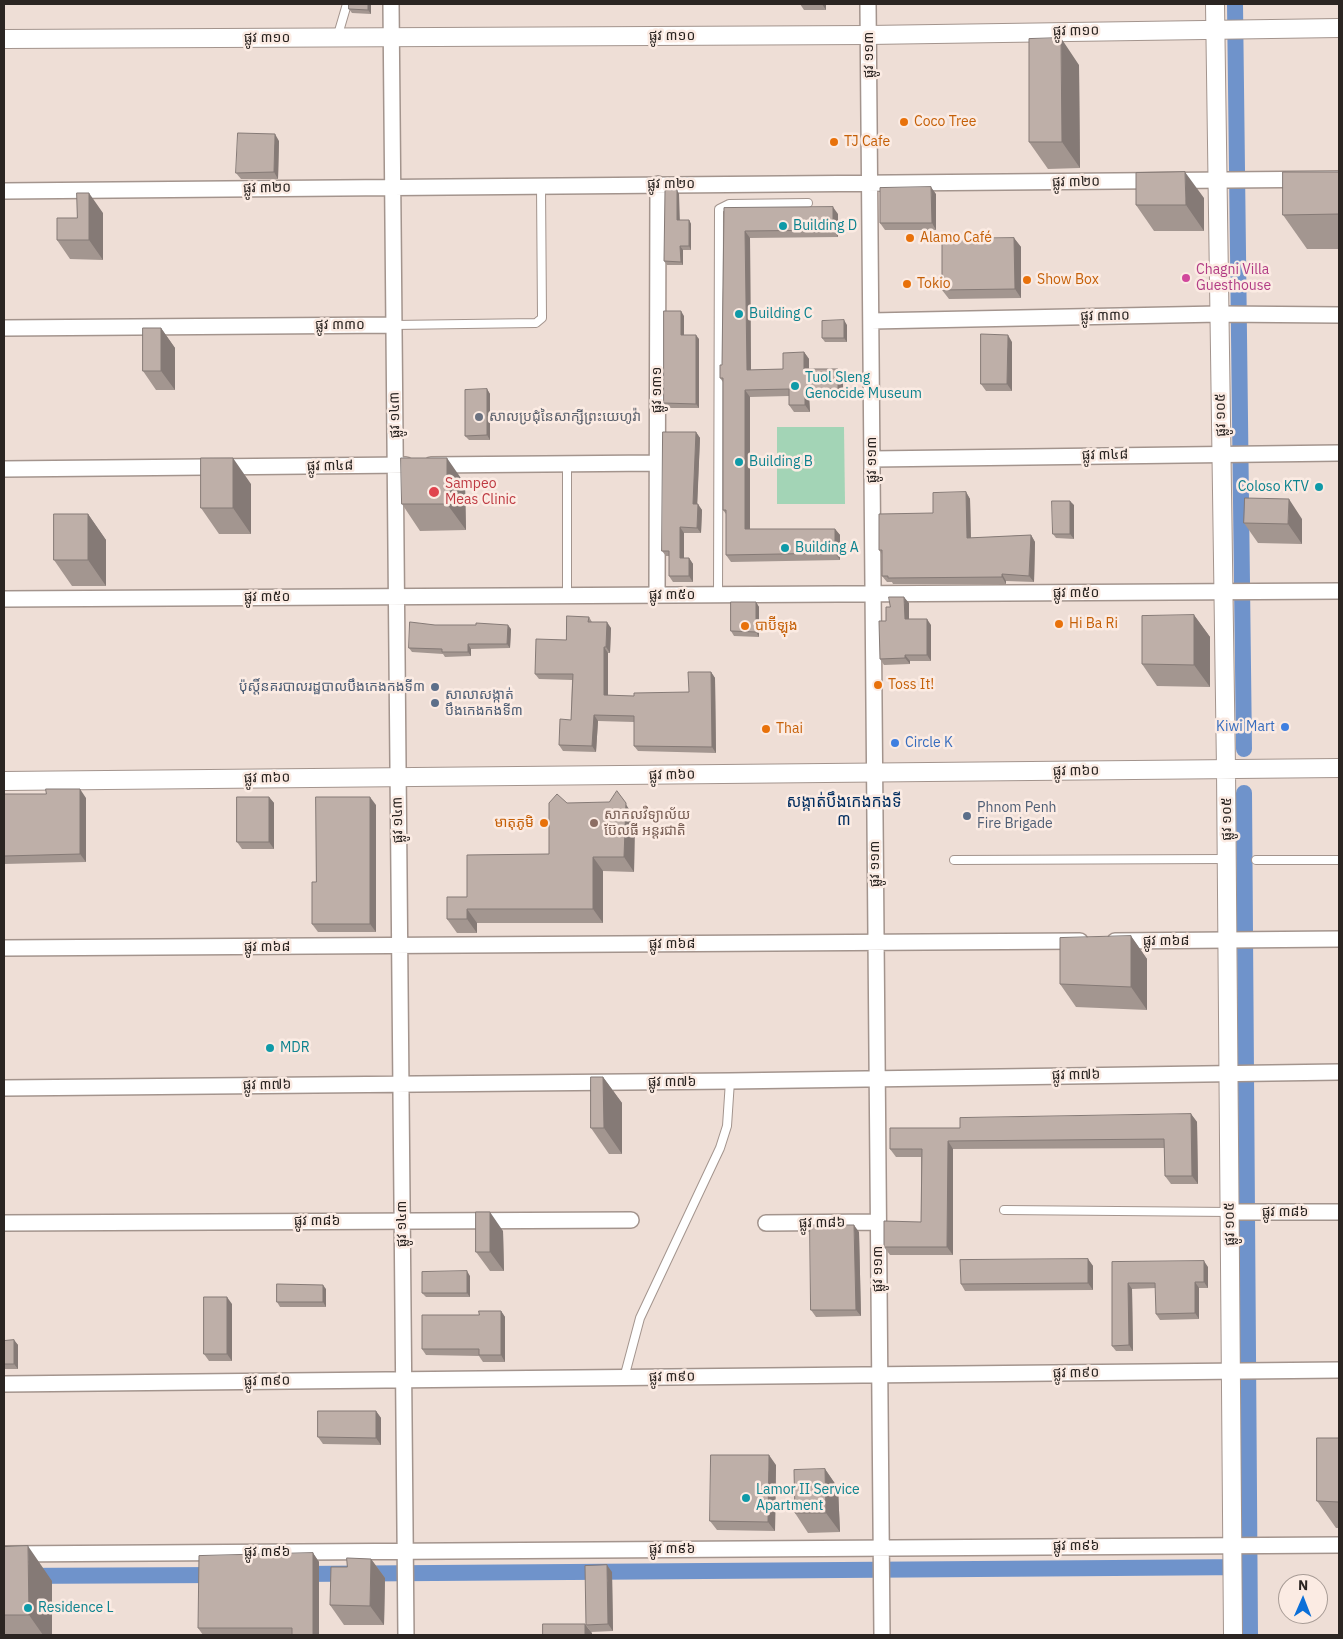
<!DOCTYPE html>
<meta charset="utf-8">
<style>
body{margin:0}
#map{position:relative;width:1343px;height:1639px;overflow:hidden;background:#eeded6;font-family:"IBM Plex Sans",sans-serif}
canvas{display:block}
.frame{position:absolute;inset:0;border:5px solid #2b2522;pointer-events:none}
.north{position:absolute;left:1278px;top:1574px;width:50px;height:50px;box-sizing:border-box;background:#fbebe3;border:1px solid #a89c96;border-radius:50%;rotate:1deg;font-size:14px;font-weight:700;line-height:20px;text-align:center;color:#2b2522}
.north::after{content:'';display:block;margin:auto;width:18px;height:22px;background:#0b6fd8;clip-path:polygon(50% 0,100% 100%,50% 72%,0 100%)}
</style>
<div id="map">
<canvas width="1343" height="1639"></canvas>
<div class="frame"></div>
<div class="north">N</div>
</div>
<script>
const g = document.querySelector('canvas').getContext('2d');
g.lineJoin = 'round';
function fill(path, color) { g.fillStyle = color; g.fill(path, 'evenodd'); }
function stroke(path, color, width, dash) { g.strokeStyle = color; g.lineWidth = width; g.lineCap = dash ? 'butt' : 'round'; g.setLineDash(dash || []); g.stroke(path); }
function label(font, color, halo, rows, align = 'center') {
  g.font = font + ' "IBM Plex Sans","Noto Sans Khmer",sans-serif'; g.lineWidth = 5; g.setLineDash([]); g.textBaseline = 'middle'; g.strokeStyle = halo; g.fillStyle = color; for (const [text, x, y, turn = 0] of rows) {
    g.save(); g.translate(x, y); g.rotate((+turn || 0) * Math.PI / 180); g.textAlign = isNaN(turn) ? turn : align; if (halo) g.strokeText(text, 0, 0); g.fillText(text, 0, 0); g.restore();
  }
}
fill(new Path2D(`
 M777,427H844L845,504H777Z`), '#a3d4b6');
stroke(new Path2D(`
 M1235,4L1244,749
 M1244,793L1250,1635
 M298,1574L1249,1567
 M4,1576L221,1575`), '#6f93cb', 16);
const service = new Path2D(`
 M337,38L347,4
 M394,325L536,323L542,318L541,186
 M567,464V596
 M718,595L719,209L729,204L808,203
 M954,860L1227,859
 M1256,860H1339
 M1004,1210L1230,1212
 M624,1378L640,1318L720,1148L727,1126L730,1081`);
const minor = new Path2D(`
 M391,4L406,1635
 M868,4L882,1635
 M4,191L1339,179
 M871,321L1219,314L1339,315
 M4,328L394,325
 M872,459L1339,453
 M431,465L657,463
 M4,469L406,465
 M657,595L658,184
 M4,599L1339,591
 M1115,941L1339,939
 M4,948L1080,941
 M4,1088L730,1081L1339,1072
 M1230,1212H1339
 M4,1223L631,1220
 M766,1223L878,1222
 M4,1384L1339,1370
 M4,1554L1339,1545`);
const tertiary = new Path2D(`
 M1215,4L1226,769L1233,1635
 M4,39L868,35L1339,28
 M4,781L1339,768`);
stroke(service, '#a3948d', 10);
stroke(minor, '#a3948d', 18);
stroke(tertiary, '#a3948d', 20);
stroke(service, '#fff', 8);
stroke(minor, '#fff', 15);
stroke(tertiary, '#fff', 18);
fill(new Path2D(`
 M349,4H371V14L352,13L349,9Z
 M800,4H826V10H804Z
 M1079,65L1080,168L1048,169L1029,142Z
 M279,141L278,179H241L236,173Z
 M1339,172V249H1307L1283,215Z
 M679,194V220H689L691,224V250H683V265H667L664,261Z
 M936,194V230H885L880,223Z
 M1204,198V231H1154L1136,205Z
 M724,208L838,214V237L750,238L751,370L783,369L804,352L809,359V369H838L843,376V396H809L810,412H794L789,405V396L750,397V529H835L840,535V560L731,562L726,555V514L723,510V382L720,378L722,365Z
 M103,213V260L70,259L57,240L77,218Z
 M1014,238L1021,247V298L949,299L942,290Z
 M684,316V335L699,339V408H667L664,403Z
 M847,325V342H825L822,338Z
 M161,328L175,348V390H156L143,371Z
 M1012,342V391H986L981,384Z
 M487,389L490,394V440H469L465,436Z
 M696,432L700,438L697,504L702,510L701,533H684V558H689L693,564V582H673L669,576V556H666L662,551Z
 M251,484V534H219L201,508Z
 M465,484L466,530L420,531L402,504Z
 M966,492L970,499L971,538L1031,535L1035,542L1034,582L1006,581V584H893L892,582H887L882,576V554L879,550Z
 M1074,505V539L1056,538L1053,534Z
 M88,514L106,540V586H72L54,560Z
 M1302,519V544L1258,543L1244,523Z
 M756,602L759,607V637L734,636L731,631Z
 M909,603V619L931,625V661H910V664L884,665L880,659L890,607Z
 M1194,615L1210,637V687L1157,686L1142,664Z
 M589,617L592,622L611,628L610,653H608V696H634L689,692L711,672L715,678L716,753L638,751L634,746V722L598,721L596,752L563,751L559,745L571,720L572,680L539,679L535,674L566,640Z
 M435,625L511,629L510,648L471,649V656L445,657L443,654L412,652L409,648Z
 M4,794L86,798V862L4,864Z
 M269,797L274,803V849H242L237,842Z
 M567,803L635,818L634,872L603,871V923H477V933H457L447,919L467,897L549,854Z
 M376,805V932H318L312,924L316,882Z
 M1131,936L1147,959V1010L1076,1007L1060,984Z
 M603,1077L622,1103V1154H609L591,1128Z
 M1191,1114L1197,1122L1198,1184H1171L1165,1176L1164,1148L953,1149V1255H890L884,1247L921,1222V1157H896L890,1149L960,1128Z
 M503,1231L504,1271H490L476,1252Z
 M859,1232L861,1316L816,1317L811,1310Z
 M1088,1259L1093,1266V1290L965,1291L961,1284Z
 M1112,1262L1208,1267V1288H1199V1319L1160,1320L1156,1314V1288L1132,1289L1133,1351H1116L1112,1346Z
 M470,1276V1297H426L422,1293Z
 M326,1289V1307H280L277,1302Z
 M232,1304V1361H209L204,1354Z
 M501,1311L505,1317V1362H483L479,1356L426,1355L422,1349L479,1315Z
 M14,1340L18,1345V1369H4V1341Z
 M376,1411L381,1418V1445L323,1444L318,1437Z
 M1339,1438V1528H1336L1317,1501Z
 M776,1465L775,1531L717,1530L710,1521Z
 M825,1469L838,1488L840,1532L808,1533L795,1513Z
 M4,1547L52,1581V1635H4Z
 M313,1553L319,1562V1635H203L198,1628Z
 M371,1559L385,1578L384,1625H344L330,1605L347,1567Z
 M612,1572L613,1631L591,1632L586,1625Z`), '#a39690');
fill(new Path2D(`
 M368,4H371V14L368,10Z
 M822,4H826V10Z
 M1061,38L1079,65L1080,168L1062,142Z
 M275,134L279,141L278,179L274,172Z
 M1185,172L1204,198V231L1186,205Z
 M931,187L936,194V230L932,223Z
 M677,190L679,194L680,224L677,220Z
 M89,193L103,213V260L89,240Z
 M833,207L838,214V237L833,230Z
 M689,220L691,224V250L689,246Z
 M745,231L750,238L751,377L747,370Z
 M1014,238L1021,247V298L1015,289Z
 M680,246L683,250V265L681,262Z
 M681,311L684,316V339L681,335Z
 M844,320L847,325V342L844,338Z
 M161,328L175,348V390L161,371Z
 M696,335L699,339V408L696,404Z
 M1008,335L1012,342V391L1007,384Z
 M804,352L809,359V376L804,369Z
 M838,369L843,376V396L838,389Z
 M487,389L490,394V440L487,435Z
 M805,389L809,396L810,412L805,405Z
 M745,390L750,397V536L745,529Z
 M696,432L700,438L697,510L693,504Z
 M233,458L251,484V534L233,508Z
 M447,458L465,484L466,530L447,504Z
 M966,492L970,499L971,544L967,538Z
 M1289,499L1302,519V544L1288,524Z
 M1070,501L1074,505V539L1070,534Z
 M698,504L702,510L701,533L697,528Z
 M88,514L106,540V586L88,560Z
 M680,527L684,533V564L680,558Z
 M835,529L840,535V560L835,553Z
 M1031,535L1035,542L1034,582L1029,576Z
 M689,558L693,564V582L689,576Z
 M1002,574L1006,581V584L1002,577Z
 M904,597L909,603V625L905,619Z
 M756,602L759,607V637L756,632Z
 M1194,615L1210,637V687L1194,665Z
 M927,619L931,625V661L927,655Z
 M607,622L611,628L610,653L606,647Z
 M508,625L511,629L510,648L507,644Z
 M468,644L471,649V656L468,652Z
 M604,647L608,653V701L604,695Z
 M905,655L910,661V664L905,658Z
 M711,672L715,678L716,753L712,747Z
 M594,715L598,721L596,752L592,746Z
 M80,789L86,798V862L80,854Z
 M617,791L635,818L634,872L624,857Z
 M269,797L274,803V849L269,842Z
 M370,797L376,805V932L370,924Z
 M593,857L603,871V923L593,909Z
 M467,909L477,923V933L467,919Z
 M1131,936L1147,959V1010L1131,987Z
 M603,1077L622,1103V1154L604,1128Z
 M1191,1114L1197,1122L1198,1184L1192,1176Z
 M948,1141L953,1149V1255L947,1247Z
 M490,1212L503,1231L504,1271L490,1252Z
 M854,1225L859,1232L861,1316L856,1310Z
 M1088,1259L1093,1266V1290L1088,1283Z
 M1204,1261L1208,1267V1288L1204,1282Z
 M467,1271L470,1276V1297L467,1293Z
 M1195,1282L1199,1288V1319L1195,1313Z
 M1128,1283L1132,1289L1133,1351L1129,1345Z
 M323,1285L326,1289V1307L323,1302Z
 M227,1297L232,1304V1361L227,1354Z
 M501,1311L505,1317V1362L501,1355Z
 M14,1340L18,1345V1369L14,1364Z
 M376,1411L381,1418V1445L376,1438Z
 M769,1455L776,1465L775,1531L768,1522Z
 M825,1469L838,1488L840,1532L826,1513Z
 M28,1546L52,1581V1635H43L29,1615Z
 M313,1553L319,1562V1635H313Z
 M371,1559L385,1578L384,1625L370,1606Z
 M607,1565L612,1572L613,1631L608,1624Z
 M585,1624L592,1633V1635H585Z`), '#857a76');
const building = new Path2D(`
 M349,4H368V10L349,9Z
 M1061,38L1062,142H1029V39Z
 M238,133L275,134L274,172L236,173Z
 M1185,172L1186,205H1136V173Z
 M1283,172H1339V214L1283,215Z
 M931,187L932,223H880V188Z
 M677,190V220H689V246H680L681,262L664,261L665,191Z
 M77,193H89V240H57V218H77Z
 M833,207V230L745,231L747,370L783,369V353L804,352V369H838V389H805V405H789V389L745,390V529H835V553L726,555V510H723V378H720V365H722L724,208Z
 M1014,238L1015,289L942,290V239Z
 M664,311H681V335H696V404L664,403Z
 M844,320V338H822V321Z
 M143,328H161V371H143Z
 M981,334L1008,335L1007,384H981Z
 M487,389V435L465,436V390Z
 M663,432H696L693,504H698L697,528L680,527V558H689V576H669V551H662Z
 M201,458H233V508H201Z
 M401,458H447V504H402Z
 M966,492L967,538L1031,535L1029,576L1002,574V577L888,578V576H882V550H879V514L933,513V493Z
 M1245,498L1289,499L1288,524L1244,523Z
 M1052,501H1070V534H1053Z
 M54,514H88V560H54Z
 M889,597H904L905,619H927V655H905V658L880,659L879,621H886V607H890Z
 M731,602H756V632L731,631Z
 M1194,615V665L1142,664V616Z
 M567,616L589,617L588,622H607L606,647H604V695L634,696V693L689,692L688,672H711L712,747L634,746V716L594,715L592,746L559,745L560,719L571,720L573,674H535L536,639L566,640Z
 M410,622L435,625H476V623L508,625L507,644H468V652H442V649L409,648Z
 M46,789H80V854L4,856V794H46Z
 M617,791L626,803L624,857H593V909H467V919H447V897H467V855L549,854V803L557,794L567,803L609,802Z
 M237,797H269V842H237Z
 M316,797H370V924H312V882H316Z
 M1131,936V987L1060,984V938Z
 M591,1077H603L604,1128H591Z
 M1191,1114L1192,1176H1165L1164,1139L948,1141L947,1247H884V1221L921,1222L922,1149H890V1128H960V1118Z
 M476,1212H490V1252H476Z
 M810,1225H854L856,1310H811Z
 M1088,1259V1283L961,1284L960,1260Z
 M1204,1261V1282H1195V1313L1156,1314L1155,1283H1128L1129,1345L1112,1346V1262Z
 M467,1271V1293H422V1272Z
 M277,1284L323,1285V1302H277Z
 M204,1297H227V1354H204Z
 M479,1311H501V1355H479V1349H422V1315H479Z
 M14,1340V1364H4V1341Z
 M318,1411H376V1438L318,1437Z
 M1317,1438H1339V1502L1317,1501Z
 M711,1455H769L768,1522L710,1521Z
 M825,1469L826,1513H795L794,1470Z
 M28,1546L29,1615H4V1547Z
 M313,1553V1635H292V1628H198L199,1556Z
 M347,1558L371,1559L370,1606L330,1605L331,1567H347Z
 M607,1565L608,1624L586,1625L585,1566Z
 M543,1624H585V1635H543Z`);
fill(building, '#beafa8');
stroke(building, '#857a76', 1);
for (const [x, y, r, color] of [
 [904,122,5,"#e8710a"],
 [834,142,5,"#e8710a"],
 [783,226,5,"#0f9aa8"],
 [910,238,5,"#e8710a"],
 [1186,278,5,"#d1479c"],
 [1027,280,5,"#e8710a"],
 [907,284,5,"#e8710a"],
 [739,314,5,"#0f9aa8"],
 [795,386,5,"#0f9aa8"],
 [479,417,5,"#6b7280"],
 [739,462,5,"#0f9aa8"],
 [1319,487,5,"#0f9aa8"],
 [434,492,6,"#e0444e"],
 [785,548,5,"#0f9aa8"],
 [1059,624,5,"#e8710a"],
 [745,626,5,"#e8710a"],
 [878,685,5,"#e8710a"],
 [435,687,5,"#5c6f8a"],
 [435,703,5,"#5c6f8a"],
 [1285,727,5,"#3f7fe0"],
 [766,729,5,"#e8710a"],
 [895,743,5,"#3f7fe0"],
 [967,816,5,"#5c6f8a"],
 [544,823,5,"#e8710a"],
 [594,823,5,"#8d6e63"],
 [270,1048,5,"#0f9aa8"],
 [746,1498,5,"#0f9aa8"],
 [28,1608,5,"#0f9aa8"]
]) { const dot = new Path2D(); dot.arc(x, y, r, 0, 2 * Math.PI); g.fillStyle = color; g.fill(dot); stroke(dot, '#fbebe3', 2); }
label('14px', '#2b2522', '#fbebe3', [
 ["ផ្លូវ ៣១០",1076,31,-1],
 ["ផ្លូវ ៣១០",672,36],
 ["ផ្លូវ ៣១០",267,38],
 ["ផ្លូវ ១១៣",869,55,-90],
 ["ផ្លូវ ៣២០",1076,182,-1],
 ["ផ្លូវ ៣២០",671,184],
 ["ផ្លូវ ៣២០",267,188,-1],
 ["ផ្លូវ ៣៣០",1105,316,-1],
 ["ផ្លូវ ៣៣០",340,325],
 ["ផ្លូវ ១៣១",657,390,-90],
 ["ផ្លូវ ១៤៣",395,415,-91],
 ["ផ្លូវ ១០៥",1221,415,-91],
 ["ផ្លូវ ៣៤៨",1105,455,-1],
 ["ផ្លូវ ១១៣",872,460,-90],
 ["ផ្លូវ ៣៤៨",330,466,-1],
 ["ផ្លូវ ៣៥០",1076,593],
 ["ផ្លូវ ៣៥០",672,595],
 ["ផ្លូវ ៣៥០",267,597],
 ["ផ្លូវ ៣៦០",1076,771,-1],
 ["ផ្លូវ ៣៦០",672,775,-1],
 ["ផ្លូវ ៣៦០",267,778,-1],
 ["ផ្លូវ ១០៥",1227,819,-90],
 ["ផ្លូវ ១៤៣",398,820,-91],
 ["ផ្លូវ ១១៣",875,864,-90],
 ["ផ្លូវ ៣៦៨",1166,941],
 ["ផ្លូវ ៣៦៨",672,944],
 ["ផ្លូវ ៣៦៨",267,947],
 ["ផ្លូវ ៣៧៦",1076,1075,-1],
 ["ផ្លូវ ៣៧៦",672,1082],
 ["ផ្លូវ ៣៧៦",267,1085,-1],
 ["ផ្លូវ ៣៨៦",1285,1212],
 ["ផ្លូវ ៣៨៦",317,1221],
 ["ផ្លូវ ៣៨៦",822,1223,-1],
 ["ផ្លូវ ១៤៣",402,1224,-90],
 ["ផ្លូវ ១០៥",1230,1224,-91],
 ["ផ្លូវ ១១៣",878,1269,-90],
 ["ផ្លូវ ៣៩០",1076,1373,-1],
 ["ផ្លូវ ៣៩០",672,1377,-1],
 ["ផ្លូវ ៣៩០",267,1381,-1],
 ["ផ្លូវ ៣៩៦",1076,1546],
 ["ផ្លូវ ៣៩៦",672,1549],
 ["ផ្លូវ ៣៩៦",267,1552]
]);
label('14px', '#c56008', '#fbebe3', [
 ["Coco Tree",914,122],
 ["TJ Cafe",844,142],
 ["Alamo Café",920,238],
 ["Show Box",1037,280],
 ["Tokio",917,284],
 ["Hi Ba Ri",1069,624],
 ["បាប៊ីឡុង",755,626],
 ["Toss It!",888,685],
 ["Thai",776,729],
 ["មាតុភូមិ",534,823,"right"]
], 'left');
label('14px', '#0d838f', '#fbebe3', [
 ["Building D",793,226],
 ["Building C",749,314],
 ["Tuol Sleng",805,378],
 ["Genocide Museum",805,394],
 ["Building B",749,462],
 ["Coloso KTV",1309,487,"right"],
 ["Building A",795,548],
 ["MDR",280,1048],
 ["Lamor II Service",756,1490],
 ["Apartment",756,1506],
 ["Residence L",38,1608]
], 'left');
label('14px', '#b23c85', '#fbebe3', [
 ["Chagni Villa",1196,270],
 ["Guesthouse",1196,286]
], 'left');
label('14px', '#5b616d', '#fbebe3', [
 ["សាលប្រជុំនៃសាក្សីព្រះយេហូវ៉ា",489,417]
], 'left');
label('14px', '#be3a42', '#fbebe3', [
 ["Sampeo",445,484],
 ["Meas Clinic",445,500]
], 'left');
label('14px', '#4e5e75', '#fbebe3', [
 ["ប៉ុស្តិ៍នគរបាលរដ្ឋបាលបឹងកេងកងទី៣",425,687,"right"],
 ["សាលាសង្កាត់",445,695],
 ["បឹងកេងកងទី៣",445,711],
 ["Phnom Penh",977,808],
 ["Fire Brigade",977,824]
], 'left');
label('14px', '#366cbe', '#fbebe3', [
 ["Kiwi Mart",1275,727],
 ["Circle K",905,743,"left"]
], 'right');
label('14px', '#785e54', '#fbebe3', [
 ["សាកលវិទ្យាល័យ",604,815],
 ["ប៊ែលធី អន្តរជាតិ",604,831]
], 'left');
label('16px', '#012d5f', '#fbebe3', [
 ["សង្កាត់បឹងកេងកងទី",844,802],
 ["៣",844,820]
]);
</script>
